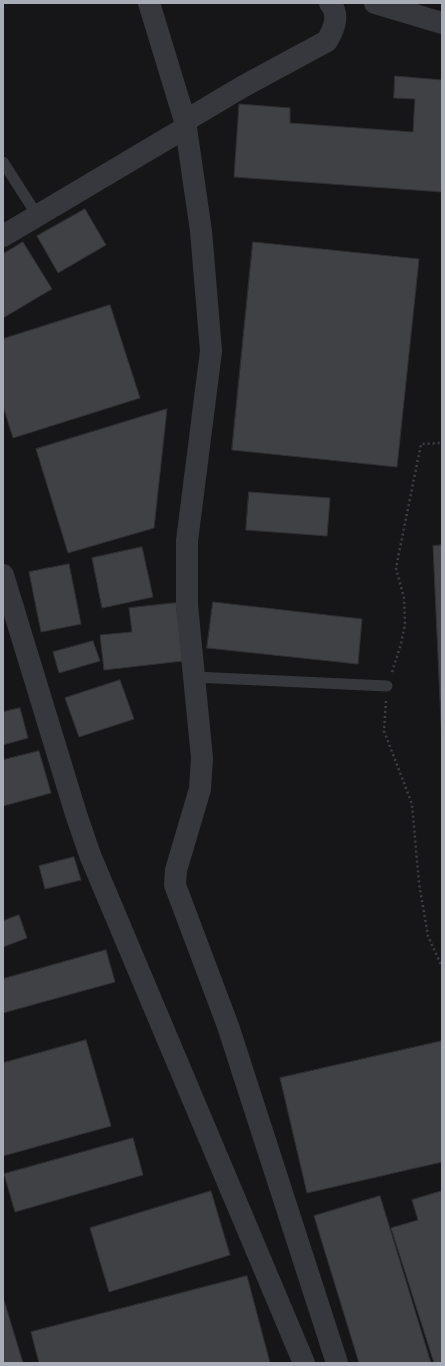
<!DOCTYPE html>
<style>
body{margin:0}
#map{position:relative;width:445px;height:1366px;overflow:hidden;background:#161618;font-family:"Asap Condensed",sans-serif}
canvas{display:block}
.frame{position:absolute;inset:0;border:4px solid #a8adb8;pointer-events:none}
</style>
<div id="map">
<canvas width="445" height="1366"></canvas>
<div class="frame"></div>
</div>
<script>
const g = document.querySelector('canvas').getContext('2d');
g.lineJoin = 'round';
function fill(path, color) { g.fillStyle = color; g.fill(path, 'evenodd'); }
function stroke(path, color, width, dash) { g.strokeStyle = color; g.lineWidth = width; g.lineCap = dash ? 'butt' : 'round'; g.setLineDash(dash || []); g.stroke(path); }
const building = new Path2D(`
 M395,76L442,80V192L234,177L239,104L290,108V123L413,132L415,99L394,98Z
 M85,209L106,245L58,273L37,236Z
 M23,242L52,289L3,318V254Z
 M253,242L419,259L397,467L232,450Z
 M110,305L140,398L13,438L3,406V339Z
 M167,409L154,528L68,553L36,449Z
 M249,492L330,498L327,536L246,530Z
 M442,545V744L433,546Z
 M142,547L153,597L102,608L92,558Z
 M69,564L81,624L41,632L29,572Z
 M213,602L362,619L358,664L207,648Z
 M176,603L183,661L104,670L100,635L132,632L129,608Z
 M93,641L100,661L59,673L53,652Z
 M120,680L134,719L79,737L65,698Z
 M20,708L28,738L3,745V712Z
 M39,751L51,793L3,806V760Z
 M74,857L81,880L45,889L39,866Z
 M19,915L27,938L3,947V921Z
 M106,950L115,982L3,1013V979Z
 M86,1040L111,1126L3,1156V1063Z
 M442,1041V1162L307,1193L280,1078Z
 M133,1138L143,1175L15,1212L4,1174Z
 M211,1191L230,1255L109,1292L90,1228Z
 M442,1191V1363H434L391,1228L418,1220L412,1200Z
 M380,1196L431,1363H359L314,1216Z
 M247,1276L270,1363H39L31,1332Z
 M3,1297L23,1363H3Z`);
fill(building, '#404145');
stroke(building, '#303034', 1);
stroke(new Path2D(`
 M392,672L401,644L405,624L404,598L396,568L421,444L442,443
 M386,701L384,731L412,804L419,883L428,936L442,967`), '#3d3f44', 2.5, [2, 3]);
stroke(new Path2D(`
 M3,162L37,215
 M194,677L387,686`), '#37383d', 11);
stroke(new Path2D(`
 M149,3L185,121
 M330,3C340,15 334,29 327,41L242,87L185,121L201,231L211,351L187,541V605L202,758L200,789L176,870L175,885L228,1026L337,1363`), '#37383d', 22);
stroke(new Path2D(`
 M375,3L442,23
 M3,236L185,128
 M3,575L76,814L90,855L304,1363`), '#37383d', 22);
</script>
